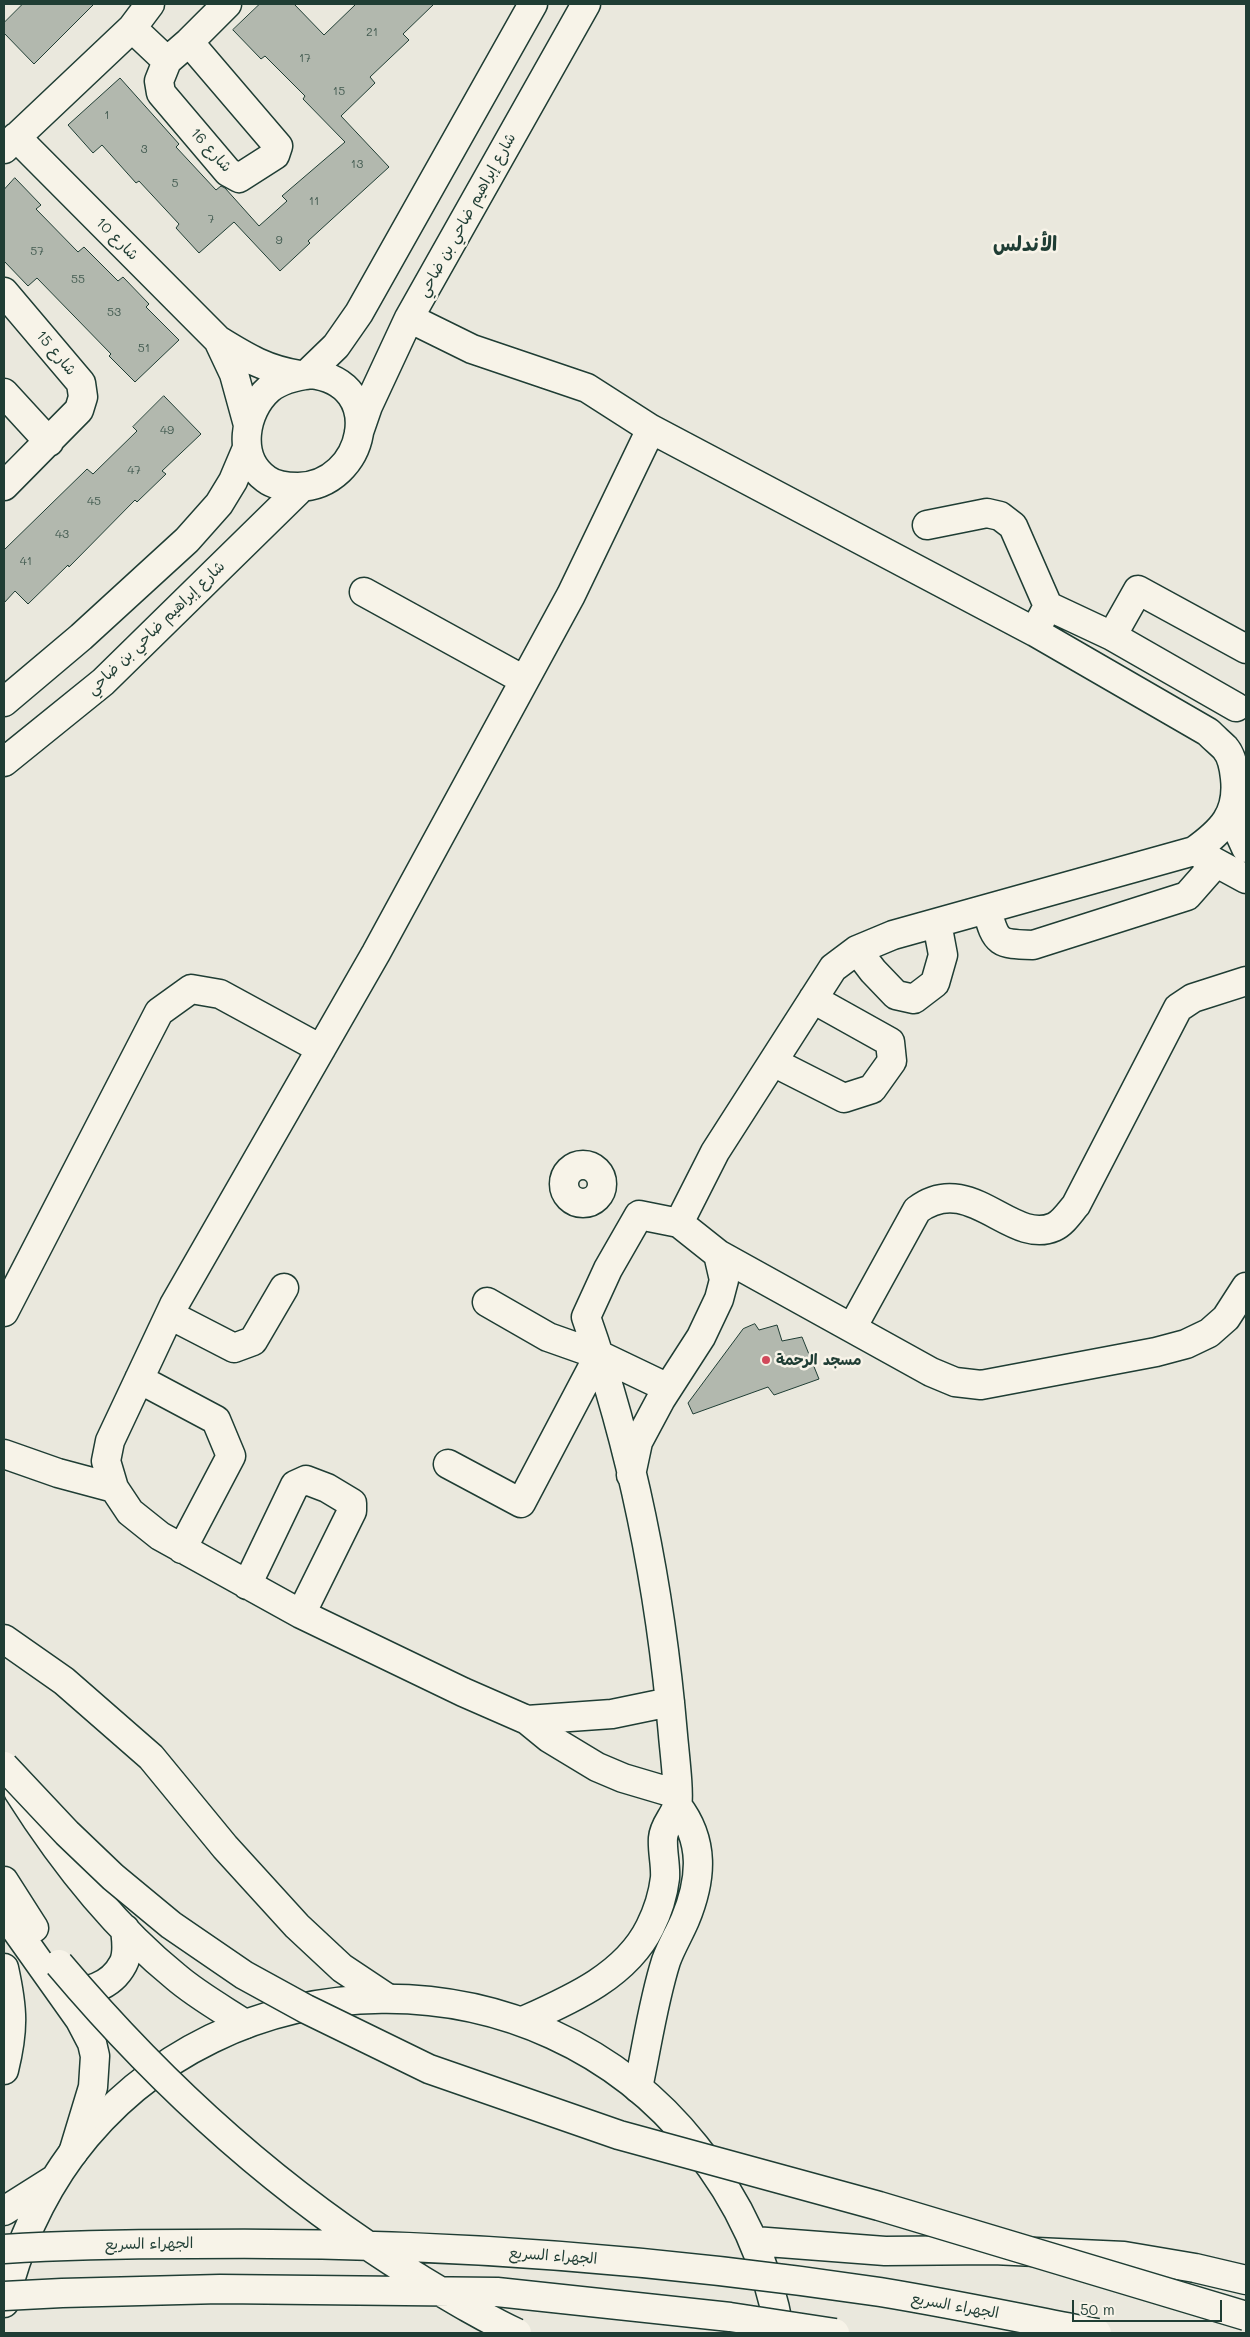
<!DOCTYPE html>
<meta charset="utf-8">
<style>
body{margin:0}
#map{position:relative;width:1250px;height:2337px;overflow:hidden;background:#eae8dd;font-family:Mali,sans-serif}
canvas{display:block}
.frame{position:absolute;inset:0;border:5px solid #1f3d34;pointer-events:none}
.scale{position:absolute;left:1072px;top:2300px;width:150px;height:22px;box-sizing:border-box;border:2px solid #1f3d34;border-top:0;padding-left:6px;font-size:15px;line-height:18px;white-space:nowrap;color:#1f3d34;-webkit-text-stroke:4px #f7f3e8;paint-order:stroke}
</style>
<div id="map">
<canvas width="1250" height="2337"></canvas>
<div class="frame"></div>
<div class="scale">50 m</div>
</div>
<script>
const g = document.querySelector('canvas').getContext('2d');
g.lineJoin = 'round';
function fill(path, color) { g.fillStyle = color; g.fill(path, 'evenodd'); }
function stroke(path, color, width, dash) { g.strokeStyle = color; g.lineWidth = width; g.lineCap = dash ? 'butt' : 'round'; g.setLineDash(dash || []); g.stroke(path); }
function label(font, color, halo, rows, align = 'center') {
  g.font = font + ' Mali,"Playpen Sans Arabic",sans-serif'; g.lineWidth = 5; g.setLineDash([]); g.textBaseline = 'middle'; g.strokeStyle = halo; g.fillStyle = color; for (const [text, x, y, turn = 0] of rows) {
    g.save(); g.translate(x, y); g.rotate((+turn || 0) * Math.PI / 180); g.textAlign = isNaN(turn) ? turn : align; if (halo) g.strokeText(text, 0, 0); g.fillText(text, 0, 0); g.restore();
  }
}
const building = new Path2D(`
 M23,4H94L34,64L4,33V23Z
 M260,4H294L324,35L356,4H434L403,34L409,40L370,77L375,83L341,116L389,167L308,241L310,243L280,271L234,222L199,253L176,228L179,224L139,181L136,183L102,145L93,153L68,125L120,78L179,144L176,147L216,190L221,186L225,188L259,226L287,201L282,196L345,142L303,99L305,96L265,56L261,59L233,30Z
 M15,178L41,205L36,209L78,252L84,247L118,281L123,277L149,304L146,307L179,340L135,382L109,356L111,354L37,278L28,286L4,261V190Z
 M164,396L201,434L162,471L166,474L137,502L135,500L69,567L68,565L28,604L15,591L4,603V550L87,469L93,474L137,431L133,427Z
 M755,1324L759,1330L777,1325L782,1341L802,1337L819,1379L774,1395L768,1387L693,1414L688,1403L743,1329Z`);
fill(building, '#b2b8ae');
stroke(building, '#1f3d34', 1);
const minor = new Path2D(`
 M132,28L167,61
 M189,42L278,146L275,155L239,178L228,172L161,93L159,81L167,61L189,42L227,4
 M16,137L218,340C247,358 267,370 300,375
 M4,149L132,28L150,4
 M4,292L81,383L83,397L79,410L4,486
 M409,318L472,349L587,388L651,429L1035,632L1208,732C1214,738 1220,743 1225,748C1232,756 1234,768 1235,778C1239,814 1222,831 1194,851L893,935L857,950L833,968L715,1152L679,1223
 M218,340L234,374L248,425
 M311,374C389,383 365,486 298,487C287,487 275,486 266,479C236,458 244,411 269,389C281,379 296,376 311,374Z
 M306,375L336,346L359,313L533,4
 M4,393L49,442
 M651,429L571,595L376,953L174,1305L110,1441L106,1461L114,1488L130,1512L160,1536L301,1614L463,1692L527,1720L549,1738L597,1767L623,1778L677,1794
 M359,432L368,406L409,318L586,4
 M927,525L987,513L1000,516L1013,526L1048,606L1039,623
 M364,592L524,680
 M1048,606L1112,636L1236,707
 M1112,636L1138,590L1246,649
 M4,702L81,637L187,540L219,504L233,481L247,448
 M4,762L103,682L302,487
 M1231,815L1246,848
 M1200,854L1246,879
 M987,910C996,944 999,944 1033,945L1187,896L1216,863
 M857,950L873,971L896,995L914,999L935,983L943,955L937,923
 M773,1062L844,1098L872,1089L892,1061L890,1042L813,999
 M564 1184a19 19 0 1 1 38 0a19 19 0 1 1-38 0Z
 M718,1254L931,1372L955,1382L981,1385L1156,1352L1186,1344L1209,1333L1226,1318L1246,1287
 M487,1302L548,1337L599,1355L668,1388
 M4,1312L159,1012L191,989L220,994L321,1049
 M170,1315L234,1348L253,1341L284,1288
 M852,1328L917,1210C970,1170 1011,1246 1054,1227C1063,1223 1070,1212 1076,1205L1178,1008L1193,998L1246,981
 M139,1379L216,1420L231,1456L182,1549
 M4,1454L58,1473L114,1488
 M448,1464L521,1503L599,1355
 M247,1585L295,1485L306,1480L327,1488L352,1503V1511L301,1614
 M527,1720L612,1714L670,1702
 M523,2021C570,2000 626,1976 650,1927C658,1911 663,1895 665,1878C666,1865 662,1851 663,1838C664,1825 674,1817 677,1806C680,1796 674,1748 673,1735C661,1594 633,1450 586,1317L608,1269L639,1215L679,1223L718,1254L724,1280L719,1299L701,1337L661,1399L638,1442L631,1475
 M638,2088C647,2046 653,2002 666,1961C671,1947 679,1934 685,1920C702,1879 705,1841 677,1805`);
const major = new Path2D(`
 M4,2211L53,2180
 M754,2241L885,2251L993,2250L1124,2256L1195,2268L1246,2280
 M4,2303C17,2249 39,2199 72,2154C225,1950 537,1947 695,2146C739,2200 768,2264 780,2333`);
const highway = new Path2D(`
 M4,1639L64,1681L151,1757L225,1847L297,1926L342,1968L387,1998
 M18,1791C61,1859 113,1926 176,1977C197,1995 222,2009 245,2024
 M4,1881L34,1928
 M4,1913L80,2020L92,2043L95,2056L93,2087L73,2153
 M4,1968C13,2009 14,2029 4,2070
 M62,1986C84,1998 112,1985 123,1964C129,1953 126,1940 125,1929`);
stroke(minor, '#1f3d34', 31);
stroke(major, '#1f3d34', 31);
stroke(highway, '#1f3d34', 31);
stroke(minor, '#f7f3e8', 28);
stroke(major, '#f7f3e8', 28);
stroke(highway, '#f7f3e8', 28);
const highwayBridge = new Path2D(`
 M4,1766L67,1833L113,1877L171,1925L244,1975L306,2009L429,2069L619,2135L879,2206L1246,2316
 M59,1964C161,2085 280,2193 415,2276C448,2296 482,2317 517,2333
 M4,2249C66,2245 129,2244 192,2244C422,2241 652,2258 880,2292C953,2304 1025,2319 1097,2333
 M4,2296L62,2293L220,2289L497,2292L730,2317L835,2333`);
stroke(highwayBridge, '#1f3d34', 31, []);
stroke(highwayBridge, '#f7f3e8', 28);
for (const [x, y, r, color] of [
 [766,1360,5,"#d1495b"]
]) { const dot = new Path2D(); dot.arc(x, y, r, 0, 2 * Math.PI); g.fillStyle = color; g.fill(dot); stroke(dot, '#f7f3e8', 2); }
label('12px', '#445c52', null, [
 ["21",372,32],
 ["17",305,58],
 ["15",339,91],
 ["1",107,115],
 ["3",144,149],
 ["13",357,164],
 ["5",175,183],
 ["11",314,201],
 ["7",211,219],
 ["9",279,240],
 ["57",37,251],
 ["55",78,279],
 ["53",114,312],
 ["51",144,348],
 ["49",167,430],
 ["47",134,470],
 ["45",94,501],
 ["43",62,534],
 ["41",26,561]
]);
label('15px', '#1f3d34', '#f7f3e8', [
 ["شارع 16",211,150,48],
 ["شارع إبراهيم ضاحي بن ضاحي",467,215,-61],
 ["شارع 10",117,239,45],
 ["شارع 15",56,353,50],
 ["شارع إبراهيم ضاحي بن ضاحي",156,628,-44],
 ["الجهراء السريع",149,2244,-1],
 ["الجهراء السريع",553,2256,4],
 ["الجهراء السريع",955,2306,10]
]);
label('bold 15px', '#1f3d34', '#f7f3e8', [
 ["مسجد الرحمة",776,1360]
], 'left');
label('bold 20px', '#1f3d34', '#f7f3e8', [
 ["الأندلس",1025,245]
]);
</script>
